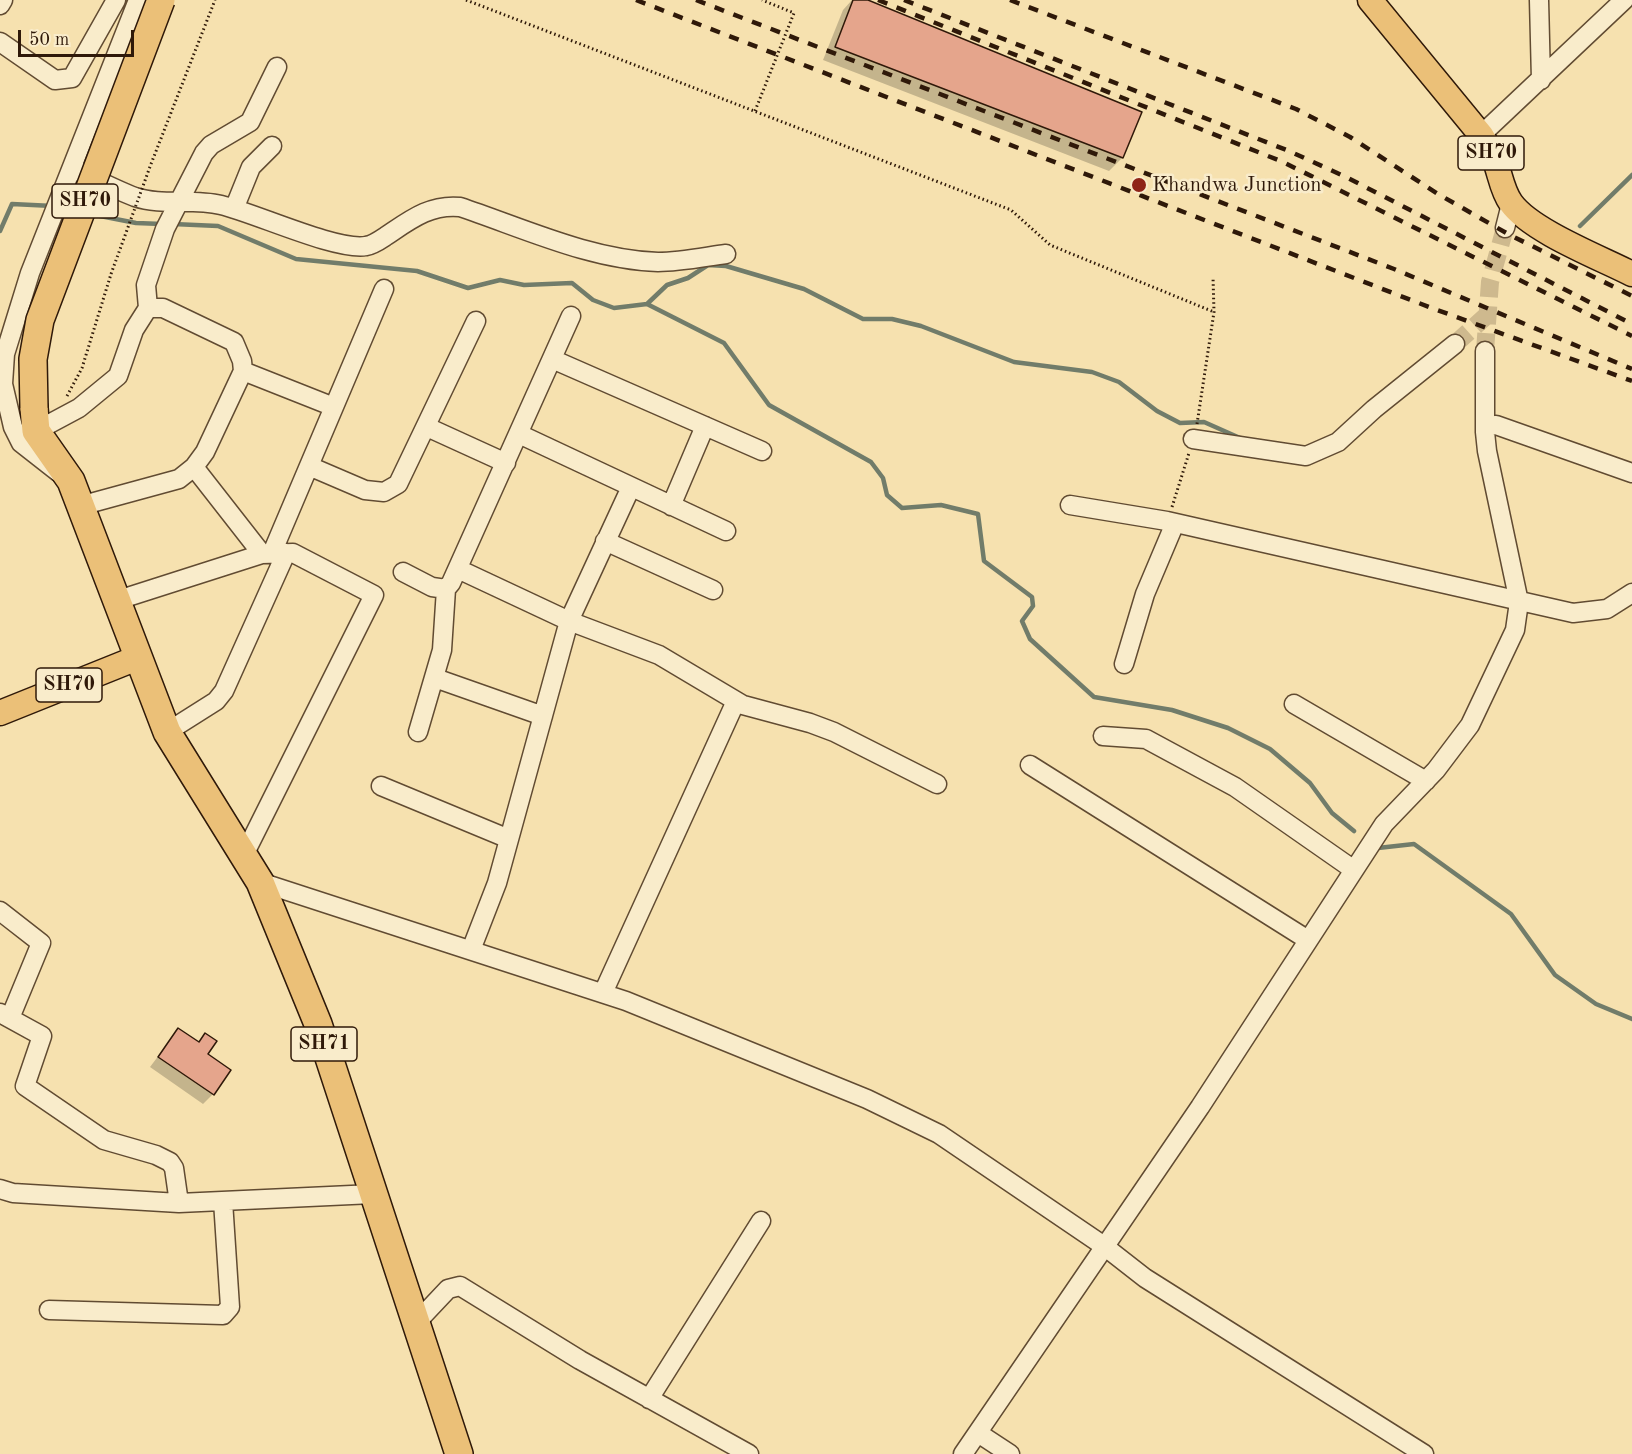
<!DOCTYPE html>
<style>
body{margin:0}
#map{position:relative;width:1632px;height:1454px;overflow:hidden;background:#f6e1af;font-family:"Old Standard TT",serif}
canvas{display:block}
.scale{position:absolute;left:18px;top:30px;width:116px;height:27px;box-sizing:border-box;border:3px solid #2f1909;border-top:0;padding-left:8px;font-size:18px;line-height:21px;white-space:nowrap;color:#2f1909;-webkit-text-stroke:4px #f9eccb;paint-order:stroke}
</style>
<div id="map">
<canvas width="1632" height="1454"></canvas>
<div class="scale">50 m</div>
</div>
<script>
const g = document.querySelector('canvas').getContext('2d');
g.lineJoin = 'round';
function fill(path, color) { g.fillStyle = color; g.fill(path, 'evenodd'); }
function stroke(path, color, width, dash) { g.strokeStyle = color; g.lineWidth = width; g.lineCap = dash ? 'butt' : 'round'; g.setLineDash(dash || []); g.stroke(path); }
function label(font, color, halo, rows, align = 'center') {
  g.font = font + ' "Old Standard TT",serif'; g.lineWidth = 5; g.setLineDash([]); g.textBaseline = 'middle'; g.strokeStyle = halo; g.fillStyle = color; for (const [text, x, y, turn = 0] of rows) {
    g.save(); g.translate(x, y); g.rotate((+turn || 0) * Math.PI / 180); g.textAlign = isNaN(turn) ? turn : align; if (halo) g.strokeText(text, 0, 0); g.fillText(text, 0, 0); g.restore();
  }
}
fill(new Path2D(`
 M852,0H864L1122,158L1109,171L823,60L843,10Z
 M178,1030L197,1043L205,1035L213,1094L203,1104L150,1067Z`), '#0003');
stroke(new Path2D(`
 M90,214L136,223L162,224
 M173,224L218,226L296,259L417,271L468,288L500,280L524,285L572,283L593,300L614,308L647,304L724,343L769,405L871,462L883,478L887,495L902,508L941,505L978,514L984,561L1032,597L1033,606L1022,621L1030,639L1094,697L1172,710L1228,728L1270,749L1310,783L1332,813L1354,831
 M1580,226L1632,175
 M0,231L12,204L53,206
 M647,304L667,285L688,278L708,265L726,266L804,289L863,319H892L921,326L1014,362L1092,372L1119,382L1157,411L1180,423L1204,422L1240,438
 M1378,848L1414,844L1511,914L1555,975L1596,1004L1632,1019`), '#717c6a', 4.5);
const building = new Path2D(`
 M853,0H868L1142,112L1123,158L835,47Z
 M178,1028L199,1042L205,1033L217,1041L208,1054L231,1070L214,1095L158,1057Z`);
fill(building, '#e5a58c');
stroke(building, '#2f1909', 1.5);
stroke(new Path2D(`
 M1455,344L1485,317
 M1485,351L1490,282L1505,228`), '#ceb98e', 18, [18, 9]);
const minor = new Path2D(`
 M1539,0L1541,80
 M0,5L3,0
 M0,42L55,80L72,78L116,0
 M1481,135L1624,0
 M72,168C93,178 114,189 135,197C162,206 193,198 221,205C255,213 336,251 366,246C373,245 380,240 386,236C410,220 430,204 460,207C523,228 591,260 658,262C680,262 704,257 726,254
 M234,209L251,167L272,146
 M1505,228L1511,204
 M148,308L146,285L165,229L204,153L211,145L250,122L277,67
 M1485,351V432
 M552,359L762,451
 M243,371L334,407
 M427,427L506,463
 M36,431L79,408L118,376L134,330L148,308H163L234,342L242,361L243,371L205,452L194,467L179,479L80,506
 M519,434L726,531
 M1193,439L1306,456L1338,442L1374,409L1455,344
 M309,466L365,490L384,492L398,484L476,321
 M194,467L262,554
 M58,472L21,443L13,427L3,384L5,354L30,273L138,0
 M1070,505L1167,521L1573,613L1607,609L1632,593
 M671,506L705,426
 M605,541L713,590
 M272,553L384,289
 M458,569L569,621L659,655L743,705L810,723L834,732L937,784
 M403,572L432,587L446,589L451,583L571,316
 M115,601L262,554L293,553L374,595L244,855
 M1124,664L1145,594L1175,523
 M435,678L543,716
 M1294,704L1426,781
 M167,732L216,701L224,691L286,553
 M418,732L442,650L446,589
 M1103,736L1146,739L1235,787L1354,870
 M1030,765L1308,940
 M381,786L509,839
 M260,882L626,1001L867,1099L939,1134L1104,1246L1145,1278L1424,1454
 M0,911L41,943L10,1018
 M471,950L497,883L569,621L631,487
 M603,993L736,701
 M0,1013L42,1036L25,1086L104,1140L156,1155L170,1162L174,1168L179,1203
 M0,1189L13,1193L179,1203L373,1194
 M49,1310L223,1315L230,1307L223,1201
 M415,1324L448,1289L460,1286L580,1360L749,1454
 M649,1399L761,1221
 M978,1433L1010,1454
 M963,1454L1200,1107L1384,824L1436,770L1470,725L1515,630L1519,602L1487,451L1485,432L1487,426L1496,425L1632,473`);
const major = new Path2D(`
 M1370,0L1481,135C1485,142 1490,149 1493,156C1500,171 1501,189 1511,203C1531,231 1601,258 1632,274
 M0,713L137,658`);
const highway = new Path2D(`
 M34,408L36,431L71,481L167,732L260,882L318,1024L459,1454`);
stroke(minor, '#614b32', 21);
stroke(major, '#2f1909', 27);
stroke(highway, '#2f1909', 30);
stroke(new Path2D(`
 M466,0L1011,210L1050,245L1214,312
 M151,164L215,0
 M67,396L82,368L111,274
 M1197,424L1214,312L1213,277
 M1172,507L1189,453`), '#2f1909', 3, [1.5, 3]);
stroke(minor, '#f9eccb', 18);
stroke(major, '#ebc078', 24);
stroke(highway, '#ebc078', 27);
stroke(new Path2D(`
 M636,0L1429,307L1632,381
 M696,0L1394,269L1632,369
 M878,0L1283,162L1632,336
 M904,0L1289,151L1346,177L1632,324
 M1010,0L1296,109L1350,137L1438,194L1508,234L1632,296`), '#2f1909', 4.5, [10, 10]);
const highwayBridge = new Path2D(`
 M34,408L33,359L40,320L161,0`);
stroke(highwayBridge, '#2f1909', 30, []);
stroke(new Path2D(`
 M755,111L794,13L762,0
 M111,274L151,164`), '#2f1909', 3, [1.5, 3]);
stroke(highwayBridge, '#ebc078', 27);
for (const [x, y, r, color] of [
 [1139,185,8,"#8f2418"]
]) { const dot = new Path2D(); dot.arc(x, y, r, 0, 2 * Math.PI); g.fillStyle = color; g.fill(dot); stroke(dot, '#f9eccb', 2); }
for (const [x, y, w] of [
 [1491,153,66],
 [85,201,66],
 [69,685,66],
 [324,1044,66]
]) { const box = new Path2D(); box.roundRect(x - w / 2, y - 17, w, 34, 4.5); g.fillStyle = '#f9eccb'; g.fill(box); stroke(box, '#2f1909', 1.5); }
label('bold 20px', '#2f1909', null, [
 ["SH70",1491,153],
 ["SH70",85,201],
 ["SH70",69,685],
 ["SH71",324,1044]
]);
label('21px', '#2f1909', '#f9eccb', [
 ["Khandwa Junction",1152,185]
], 'left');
</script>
